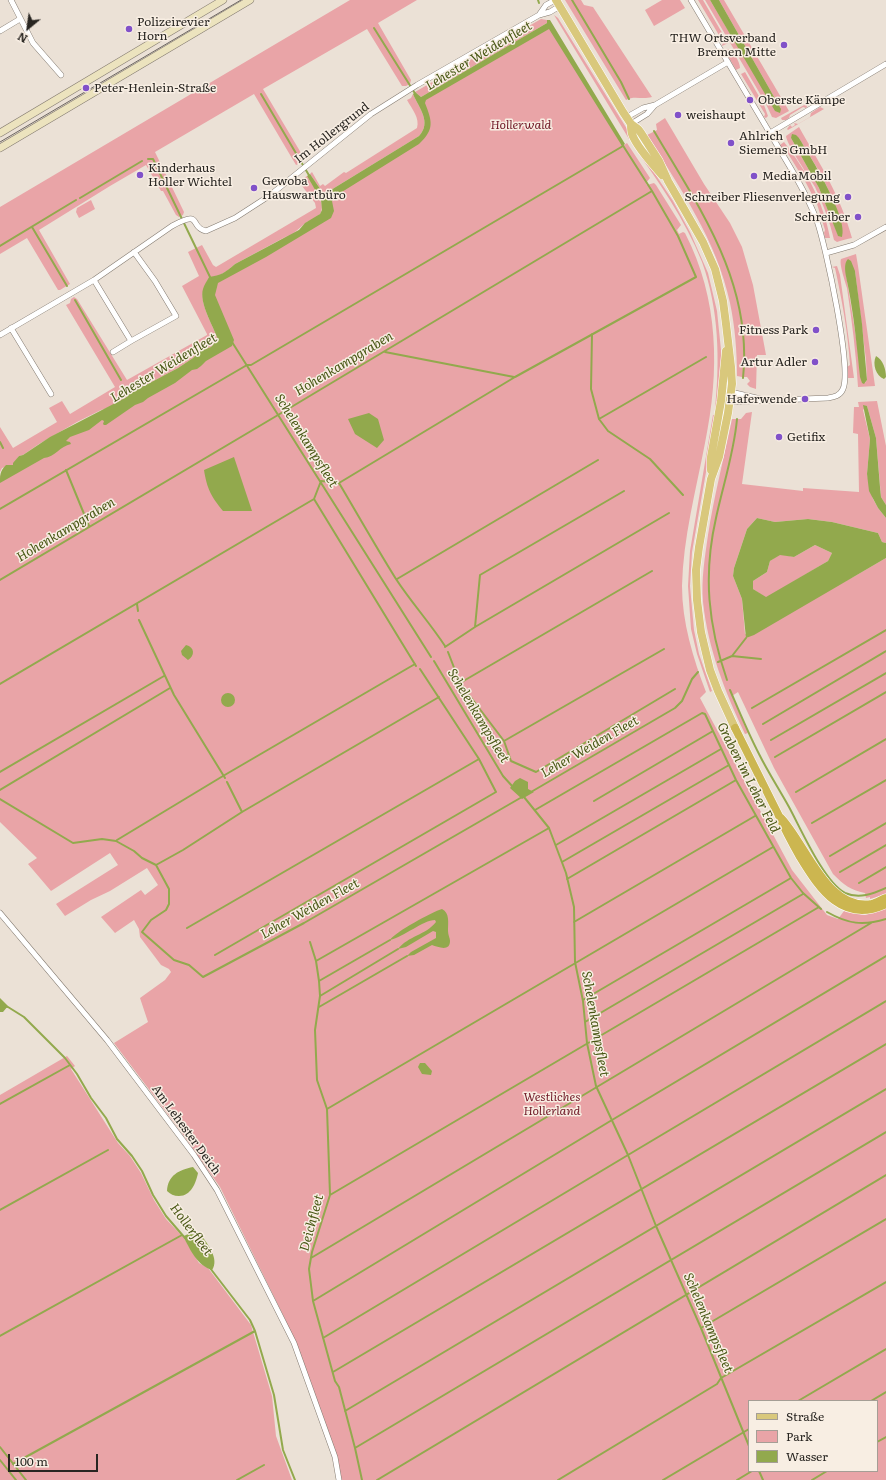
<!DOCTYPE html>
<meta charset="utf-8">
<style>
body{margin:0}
#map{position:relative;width:886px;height:1480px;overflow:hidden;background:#ebe1d6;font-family:Literata,serif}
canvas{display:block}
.legend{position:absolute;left:748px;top:1400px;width:130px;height:72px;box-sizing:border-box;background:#f8eee3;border:1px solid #a59e95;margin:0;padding:5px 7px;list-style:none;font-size:12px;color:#282521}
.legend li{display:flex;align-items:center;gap:8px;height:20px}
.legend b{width:20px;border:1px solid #a59e95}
.north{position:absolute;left:8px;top:8px;width:40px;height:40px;-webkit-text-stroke:3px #f8eee3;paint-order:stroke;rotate:209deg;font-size:11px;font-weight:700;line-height:16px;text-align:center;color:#282521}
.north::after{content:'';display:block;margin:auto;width:14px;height:18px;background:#282521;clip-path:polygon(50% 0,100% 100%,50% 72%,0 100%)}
.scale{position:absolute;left:8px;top:1454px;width:90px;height:18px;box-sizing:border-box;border:2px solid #282521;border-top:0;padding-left:5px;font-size:12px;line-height:14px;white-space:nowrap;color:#282521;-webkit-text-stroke:3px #f8eee3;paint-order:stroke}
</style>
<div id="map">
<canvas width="886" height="1480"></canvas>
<ul class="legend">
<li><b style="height:5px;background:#d9c87c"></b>Straße</li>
<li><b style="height:11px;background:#e9a4a7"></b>Park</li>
<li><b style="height:11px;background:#92a94d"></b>Wasser</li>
</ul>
<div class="north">N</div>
<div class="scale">100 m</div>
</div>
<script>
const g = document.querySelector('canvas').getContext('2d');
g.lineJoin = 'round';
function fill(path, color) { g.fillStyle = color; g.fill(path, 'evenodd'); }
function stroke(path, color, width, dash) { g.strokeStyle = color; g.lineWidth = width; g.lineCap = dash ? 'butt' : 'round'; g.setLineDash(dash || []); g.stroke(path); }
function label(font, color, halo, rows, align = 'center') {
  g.font = font + ' Literata,serif'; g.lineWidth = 3; g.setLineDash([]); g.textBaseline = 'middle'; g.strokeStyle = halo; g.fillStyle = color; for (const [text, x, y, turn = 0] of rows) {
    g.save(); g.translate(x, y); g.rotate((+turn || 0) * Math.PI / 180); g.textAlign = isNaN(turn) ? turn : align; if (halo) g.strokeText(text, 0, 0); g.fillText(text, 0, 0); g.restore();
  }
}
fill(new Path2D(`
 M350,0H417L378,23L411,80L410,84L406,86H402L367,29L263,89L304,158L303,162L296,165L254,94L155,152L184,212L183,215L179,217L176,215L163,191H161L146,165L110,186L39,230L70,284L60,290H58L27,238L0,254V207Z
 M565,0H581L584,5L593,7L652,97C641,100 635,95 626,100Z
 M662,0H680L685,8L654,26L645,10Z
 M698,0H703L728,43L722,46L723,42Z
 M705,0H710L742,54L781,109L719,0H724L789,111L776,118L772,117L766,104Z
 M554,15L558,18L632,137L629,139Z
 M541,19L547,20V23L421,97L415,92Z
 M551,24L624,145L627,143L650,178L646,183L647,185L654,183L656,185L681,225L677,230L679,234L683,232L685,233C719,299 720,371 705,443C696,490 683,538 682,586C682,622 693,658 706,692L700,698L792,870L827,915L838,919L844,911L865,915L886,908V1480H340L300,1356L285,1319L220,1187L179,1129L114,1043L148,1022L140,998L165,980L171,972L169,969L161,965L140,937L139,929L134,920L115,933L101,917L141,890L145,895L158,885L147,868L110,891L91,900L65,916L56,904L118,865L110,853L51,891L28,864L37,858L0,822V476L229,342L206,300L212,281L289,235L235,264L227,271L216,277H209C207,282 204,287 203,292C200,304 213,326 217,337L216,341L211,347L201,350L193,358L178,368L144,386L136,388L125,398L108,408L101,410L77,422L39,444L23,455L19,456L13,465L2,468L0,472V427L13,448L57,422L49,408L62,401L70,414L115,387L66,305L70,303L71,299L74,297L77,299L127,380L207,335V334L182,286L199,276L188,252L202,245L213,265L216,267L316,208L315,203L299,182L307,176C312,185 327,204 320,214C317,218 311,220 307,222C301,226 297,231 292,234L324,216L326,199L423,136L428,126L421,99ZM749,1401H877V1471H749Z
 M729,49C734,52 740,62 740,68L736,70L725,51Z
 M745,72L764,105L768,116L766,118L764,117L765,114L741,74Z
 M413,94C419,108 432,122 419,136L326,193H323L310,174L312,172L320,186L323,184L325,186L344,172L346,173L417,128C420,118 412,109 407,100L411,98Z
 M806,104L807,107L806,108L803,107L790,115L789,118L786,120H782L781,118Z
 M820,107L824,109L788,130L787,129L790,125L792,127L795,125L794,123L798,124L810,117L811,113Z
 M665,118L704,184L730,223L742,247L753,285L766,355H757L756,389L750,387L747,384L750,381L747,377H742L737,376C737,351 735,327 730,303C717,241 680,188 647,135L657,130L656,124Z
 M799,127C820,164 841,197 852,238C847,239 842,240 837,242L834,240C830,222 823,204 815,187C809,177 786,143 786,136ZM791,138H799L822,176L834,202L839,215L838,235L819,188Z
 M634,142L673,201L690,232L708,273L717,311L721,350V365L717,409H715C720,360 719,309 702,262C685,219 658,181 632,144Z
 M784,142C806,170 824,203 830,238H825L824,233L825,230L817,204L806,183L787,152L783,150L780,145Z
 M91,200L95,209L79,218L76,212L77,208Z
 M856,254L858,266L875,386L858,387C856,354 852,321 847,288C845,281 839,264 841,259ZM855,271L866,360L867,380L865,383L858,350L846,274Z
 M837,266L840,275L854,378H848L847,367L850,365C848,333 842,300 835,268L832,267Z
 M877,401L886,446V505L881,497L876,438L867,406L863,410L870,439L867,474L873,499L878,508L886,518V543L882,542L878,533L832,522L808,519L775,522L757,518L747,529L734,568L733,576L742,599L745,634L855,576L886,558V894L870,899V897L866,898L865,893C850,890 844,885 833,874L774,768L738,692L732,696L748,733L745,734C725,692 708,649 703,602C701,579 705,557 708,535C714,496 724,458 732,419H741L746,413L752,412L742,484L803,491V488L859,492L858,434L853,433L854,407H859L858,402Z
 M713,415H716L692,552L690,586L694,630L699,654L712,691L710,692L697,654L691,629L688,586L690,551Z
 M815,545L832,553L828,561L766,598L753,589V581L767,572L770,561L780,554L794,557Z
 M67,1056L75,1066L71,1069L118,1143L130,1156L141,1173L154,1200L166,1219L184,1238L199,1263L208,1268L251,1325L272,1396L276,1436L292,1480H0V1095Z`), '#e9a4a7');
fill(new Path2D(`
 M710,0H719L781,109L780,113L775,111Z
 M547,20H550L625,144L622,146L549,29L426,100L425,103C432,121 435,129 419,144L337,195L332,201L334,211L331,218L266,257L218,283L215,295L234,340L232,346L206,361L201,366L197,369L192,370L175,383L148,398L143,402L135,405L106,425H104L103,424L104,421L102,420L89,430L70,437L66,441L70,442L71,444C60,446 55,457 44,458L0,483C0,475 0,471 6,465H13V463L19,456L23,455L50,437L125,398L128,396L130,390L144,386L178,368L193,358L201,350L211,347L216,341L217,337C212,324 199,302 203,289C204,285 207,281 209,277C221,275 225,273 235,264L299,230L305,223L320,214L322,210L321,200L307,176L310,174L323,193H326L419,136C432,122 419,108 413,94L415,92L421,97L547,23Z
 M792,134L796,135L799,138C810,156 849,218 842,237L838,236L819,188L791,138Z
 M848,259L851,261L855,271L862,324L867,380L864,384L862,383L860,377C857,347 854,316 848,286C847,279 842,265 848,259Z
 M876,356C883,360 886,369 886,377L884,379C876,376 872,364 876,356Z
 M863,405L867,406L876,438L880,487L881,497L886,505V518L878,508L869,491L867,474L870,439Z
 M369,413L378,419L384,440L377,448L355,434L348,419Z
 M234,457L252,511H223C211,496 207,489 204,470Z
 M757,518L775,522L808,519L832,522L878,533L882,542L886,543V558L754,635L746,638L742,599L733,576L734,568L747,529ZM815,545L832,553L828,561L766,597L753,589V581L767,572L770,561L780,555L794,557Z
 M186,645C195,647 195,656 188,660L182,655L181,651Z
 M221 700a7 7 0 1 1 14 0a7 7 0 1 1-14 0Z
 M520,778L528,782V789L534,792L522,799L510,788L515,781Z
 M442,909C450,913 448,923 448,931C448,935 450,938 450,941C450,952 438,947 432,945L414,955L407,956L411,952L436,938V932L433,931L406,947L398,949C408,936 426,935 436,922L435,920C423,920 404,937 390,940C395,932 432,912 442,909Z
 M0,998L8,1006L3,1012H0Z
 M420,1063H425L432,1071L431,1075L422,1074L418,1067Z
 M193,1167L198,1173C196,1183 191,1196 179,1196C174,1196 170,1194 167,1191C168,1175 179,1170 193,1167Z
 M188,1234L201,1235C207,1243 220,1259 212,1270C197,1265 191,1251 184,1238V1236Z`), '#92a94d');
stroke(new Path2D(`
 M538,0L539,3
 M572,0L621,82L629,99
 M374,28L416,95
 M261,94L310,177
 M654,131C700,209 753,283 743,378
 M148,159H153L211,279
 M80,198L142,161
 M32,227L67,286
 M0,246L76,200
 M75,300L121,380
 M592,334L591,389L599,419L608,431L650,459L683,495
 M232,342L431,657
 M385,352L514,377
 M599,419L706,357
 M0,442L3,448
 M66,470L89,526
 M339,483C358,515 376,547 396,579C411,602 430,623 445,646
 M314,499L416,666
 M0,509L247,365H251L623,146
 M397,579L598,460
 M0,580L278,415L652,191L622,144
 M137,604L138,611
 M139,620L174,695L225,778
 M475,627L480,575L624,491
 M445,647L475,627L669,513
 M448,652L460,683L504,741L511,761L536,772L675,689
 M732,656L761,659
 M434,661L503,776L513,787
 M718,662L732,656L746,638
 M727,680C708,625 703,575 716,518C723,485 734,453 737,419
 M460,683L652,571
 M0,684L314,499L321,481L339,483L515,377L696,277L678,236L652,191
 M730,690C739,711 748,733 759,754C768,772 779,789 789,807C801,829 824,882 845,893C859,899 873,894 886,888
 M752,708L886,630
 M763,724L886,651
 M771,740L886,673
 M504,741L664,649
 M775,757L886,692
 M0,772L164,676
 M227,782L242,812
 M0,790L170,688
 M531,792L675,708L682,701L692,679L698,672
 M796,792L886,739
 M524,797L549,828L566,873L574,907L575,962L583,1001L587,1043L596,1086L628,1155L656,1226L701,1328L749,1446
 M0,799L73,843L102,839L116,841L134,851L142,858L156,865L169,889V904L166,910L151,920L142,932L174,960L189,965L203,977L304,923L522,797
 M594,801L713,731
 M535,810L702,713L705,714L736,780L791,878L803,893L821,909
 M812,823L886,780
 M117,840L223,776L415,664
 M556,845L721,749
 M830,856L886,823
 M562,862L729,765
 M156,865L183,850L242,812L439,697
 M840,872L886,845
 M567,879L736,780
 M859,883L886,867
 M827,912C848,924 863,926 886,919
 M574,922L755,816
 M187,928L479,759
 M310,942L316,961L319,981L320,996L315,1030L317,1080L327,1109L330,1195L312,1252L309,1269L313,1301L335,1381L339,1387L355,1448L362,1480
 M215,955L496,792L479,759L420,669
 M316,961L549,828
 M319,981L390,940
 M320,996L398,949
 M583,1000L791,878
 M0,1006L8,1007L24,1017L65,1058L77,1074L91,1098L106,1118L117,1139L132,1156L142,1171L153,1195L166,1216L185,1238
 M319,1007L407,956
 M585,1022L803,894
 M0,1104L70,1065
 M327,1109L773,847
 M330,1195L819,907
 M0,1210L108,1150
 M311,1258L871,923
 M210,1268L250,1320L255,1331L274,1395L283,1450L295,1480
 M313,1301L612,1120L886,956
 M701,1328L886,1219
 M0,1336L182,1235
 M323,1338L628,1155L886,1001
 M333,1372L886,1044
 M798,1401L886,1349
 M871,1401L886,1392
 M345,1411L886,1089
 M877,1442L886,1437
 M0,1447L26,1480
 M355,1448L886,1132
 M0,1460L16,1480
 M13,1464L255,1331
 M759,1471L763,1480
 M237,1480L264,1465
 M377,1480L886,1175
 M558,1480L717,1384L721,1378L886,1282
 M663,1480L749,1429
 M737,1480L752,1471
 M812,1480L827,1471`), '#92a94d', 2);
const minor = new Path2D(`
 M11,0L33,43L61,75
 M691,0L790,167C800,184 810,202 817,221C826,247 852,368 843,389C840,396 834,397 828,398L728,402
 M539,15L546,5L555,0
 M0,31L20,19
 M627,117L643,108L655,105L728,62
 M631,124L647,114L654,106
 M770,133L886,64
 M826,253L854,245L886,227
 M94,280L131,341L176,316L155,281L134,252
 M11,328L51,394
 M0,335L94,280L172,226C204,209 188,227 206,231L235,218L269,196L371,114L417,85L539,15L550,12L560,6
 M113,352L131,341
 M722,390L761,399
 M0,913L107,1040L194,1155L217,1190L294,1343L335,1457L339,1480`);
const secondary = new Path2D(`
 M0,133L223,0
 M0,148L250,0`);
const primary = new Path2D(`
 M556,0L623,112L631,124L638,129L641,133L659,161L668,181L703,242L715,269L723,301L726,324L731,367L732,384L728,413L719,457L711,479L699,547L696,570L697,600L701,632L710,670L718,691L735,728
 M631,124C631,127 631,131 632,134C636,146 653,165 662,175
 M711,470V457L721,401L726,351`);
const trunk = new Path2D(`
 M735,728L779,816C785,830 792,843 800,857C820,890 843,924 886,904
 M781,818C806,844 827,912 872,904C876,903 881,900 886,898`);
stroke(minor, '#837a70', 6);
stroke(secondary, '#837a70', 8);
stroke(primary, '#fff', 9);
stroke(trunk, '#fff', 9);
stroke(minor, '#fff', 5);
stroke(secondary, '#ece3be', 7);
stroke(primary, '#d9c87c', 8);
stroke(trunk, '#ccb650', 8);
stroke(new Path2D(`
 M0,142L241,0`), '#6c6660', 1);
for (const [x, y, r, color] of [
 [129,29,4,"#8151c9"],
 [784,45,4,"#8151c9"],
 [86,88,4,"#8151c9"],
 [750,100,4,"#8151c9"],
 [678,115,4,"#8151c9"],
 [731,143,4,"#8151c9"],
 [140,175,4,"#8151c9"],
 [754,176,4,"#8151c9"],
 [254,188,4,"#8151c9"],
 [848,197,4,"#8151c9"],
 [858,217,4,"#8151c9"],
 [816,330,4,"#8151c9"],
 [815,362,4,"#8151c9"],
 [805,399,4,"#8151c9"],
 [779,437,4,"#8151c9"]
]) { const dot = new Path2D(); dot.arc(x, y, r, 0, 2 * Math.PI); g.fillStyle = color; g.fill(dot); stroke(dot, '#f8eee3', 1.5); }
label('12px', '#282521', '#f8eee3', [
 ["Polizeirevier",137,22],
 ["Horn",137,36],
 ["THW Ortsverband",776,38,"right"],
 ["Bremen Mitte",776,52,"right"],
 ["Peter-Henlein-Straße",94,88],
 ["Oberste Kämpe",758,100],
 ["weishaupt",686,115],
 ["Ahlrich",739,136],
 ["Siemens GmbH",739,150],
 ["Kinderhaus",148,168],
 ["Holler Wichtel",148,182],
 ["MediaMobil",762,176],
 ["Gewoba",262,181],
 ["Hauswartbüro",262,195],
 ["Schreiber Fliesenverlegung",840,197,"right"],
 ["Schreiber",850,217,"right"],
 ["Fitness Park",808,330,"right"],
 ["Artur Adler",807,362,"right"],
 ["Haferwende",797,399,"right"],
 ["Getifix",787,437]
], 'left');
label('italic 12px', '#701826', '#f8eee3', [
 ["Hollerwald",521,125],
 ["Westliches",552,1097],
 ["Hollerland",552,1111]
]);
label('12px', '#282521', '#f8eee3', [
 ["Im Hollergrund",332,133,-38],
 ["Am Lehester Deich",186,1130,54]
]);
label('italic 13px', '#485714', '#f8eee3', [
 ["Lehester Weidenfleet",479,56,-31],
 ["Hohenkampgraben",344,364,-31],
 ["Lehester Weidenfleet",164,368,-31],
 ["Schelenkampsfleet",306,441,58],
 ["Hohenkampgraben",66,530,-31],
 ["Schelenkampsfleet",478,716,59],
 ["Leher Weiden Fleet",590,747,-30],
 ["Graben im Leher Feld",748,778,63],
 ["Leher Weiden Fleet",310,909,-29],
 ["Schelenkampsfleet",595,1024,80],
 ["Deichfleet",312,1223,-75],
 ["Hollerfleet",191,1230,53],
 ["Schelenkampsfleet",708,1323,67]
]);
</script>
